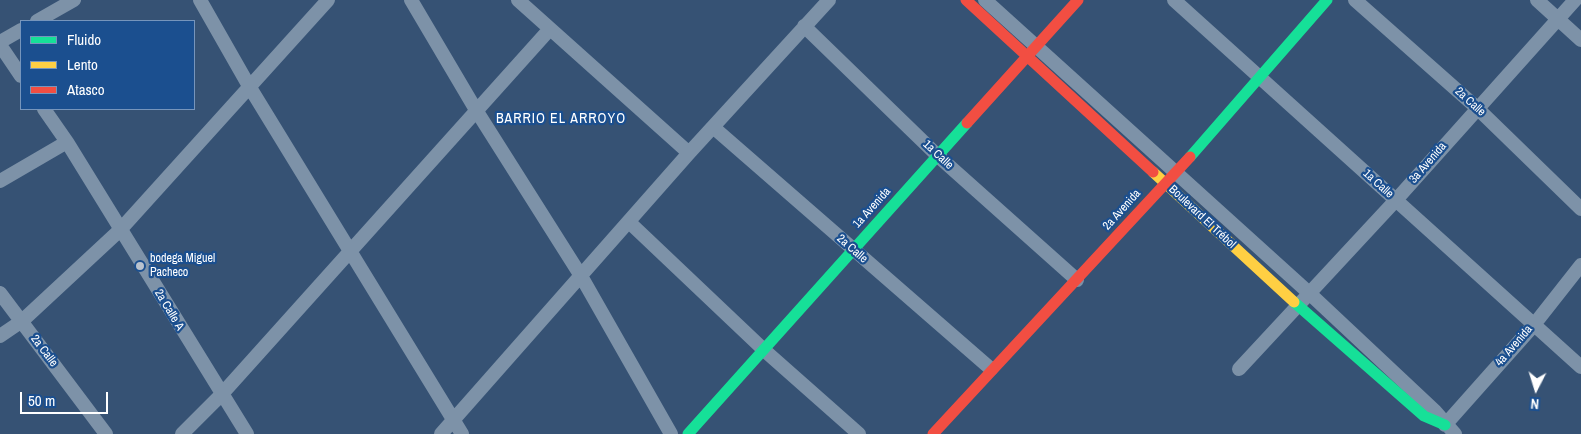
<!DOCTYPE html>
<meta charset="utf-8">
<style>
body{margin:0}
#map{position:relative;width:1581px;height:434px;overflow:hidden;background:#365274;font-family:"Archivo Narrow",sans-serif}
canvas{display:block}
.legend{position:absolute;left:20px;top:20px;width:175px;height:90px;box-sizing:border-box;background:#1b4f8f;border:1px solid #7695bc;margin:0;padding:6px 9px;list-style:none;font-size:15px;color:#fff}
.legend li{display:flex;align-items:center;gap:10px;height:25px}
.legend b{width:25px;border:1px solid #7695bc}
.north{position:absolute;left:1511px;top:364px;width:50px;height:50px;-webkit-text-stroke:4px #1b4f8f;paint-order:stroke;rotate:185deg;font-size:14px;font-weight:700;line-height:20px;text-align:center;color:#fff}
.north::after{content:'';display:block;margin:auto;width:18px;height:22px;background:#fff;clip-path:polygon(50% 0,100% 100%,50% 72%,0 100%)}
.scale{position:absolute;left:20px;top:392px;width:88px;height:22px;box-sizing:border-box;border:2px solid #fff;border-top:0;padding-left:6px;font-size:15px;line-height:18px;white-space:nowrap;color:#fff;-webkit-text-stroke:4px #1b4f8f;paint-order:stroke}
</style>
<div id="map">
<canvas width="1581" height="434"></canvas>
<ul class="legend">
<li><b style="height:6px;background:#16e098"></b>Fluido</li>
<li><b style="height:6px;background:#ffcf43"></b>Lento</li>
<li><b style="height:6px;background:#f24e42"></b>Atasco</li>
</ul>
<div class="north">N</div>
<div class="scale">50 m</div>
</div>
<script>
const g = document.querySelector('canvas').getContext('2d');
g.lineJoin = 'round';
function stroke(path, color, width, dash) { g.strokeStyle = color; g.lineWidth = width; g.lineCap = dash ? 'butt' : 'round'; g.setLineDash(dash || []); g.stroke(path); }
function label(font, color, halo, rows, align = 'center') {
  g.font = font + ' "Archivo Narrow",sans-serif'; g.lineWidth = 4.5; g.setLineDash([]); g.textBaseline = 'middle'; g.strokeStyle = halo; g.fillStyle = color; for (const [text, x, y, turn = 0] of rows) {
    g.save(); g.translate(x, y); g.rotate((+turn || 0) * Math.PI / 180); g.textAlign = isNaN(turn) ? turn : align; if (halo) g.strokeText(text, 0, 0); g.fillText(text, 0, 0); g.restore();
  }
}
stroke(new Path2D(`
 M200,0L249,86L462,434
 M411,0L476,110L581,276L671,434
 M518,0L689,153
 M985,0L1308,292L1435,411L1455,434
 M1174,0L1581,367
 M1355,0L1476,107L1581,209
 M1537,0L1581,40
 M37,21L74,0
 M804,26L938,156L1077,280
 M0,42L21,30
 M0,45L21,76
 M44,109L67,142L247,434
 M713,127L991,369
 M0,181L67,142
 M629,222L764,350L859,434
 M0,293L106,434
 M0,336L22,321L120,230L328,0
 M1239,369L1396,200L1575,0
 M1445,425L1533,326L1581,265
 M182,434L221,395L549,30
 M441,434L689,153L829,0`), '#7d92a8', 14);
stroke(new Path2D(`
 M1190,157L1327,0
 M1294,302L1424,416L1445,425
 M688,434L967,123`), '#16e098', 11);
stroke(new Path2D(`
 M1153,172L1294,302`), '#ffcf43', 11);
stroke(new Path2D(`
 M966,0L1153,172
 M967,123L1078,0
 M933,434L1190,157`), '#f24e42', 11);
for (const [x, y, r, color] of [
 [140,266,5,"#b9c2ce"]
]) { const dot = new Path2D(); dot.arc(x, y, r, 0, 2 * Math.PI); g.fillStyle = color; g.fill(dot); stroke(dot, '#1b4f8f', 2); }
label('12px', '#fff', '#1b4f8f', [
 ["2a Calle",1470,102,42],
 ["1a Calle",938,155,43],
 ["3a Avenida",1428,163,-49],
 ["1a Calle",1378,184,42],
 ["1a Avenida",872,208,-48],
 ["2a Avenida",1122,210,-48],
 ["Boulevard El Trébol",1202,217,43],
 ["2a Calle",852,249,41],
 ["2a Calle A",169,310,59],
 ["4a Avenida",1514,346,-49],
 ["2a Calle",44,351,53]
]);
label('12px', '#fff', '#1b4f8f', [
 ["bodega Miguel",150,259],
 ["Pacheco",150,273]
], 'left');
g.letterSpacing = '1px';
label('14px', '#fff', '#1b4f8f', [
 ["BARRIO EL ARROYO",561,119]
]);
g.letterSpacing = '0px';
</script>
